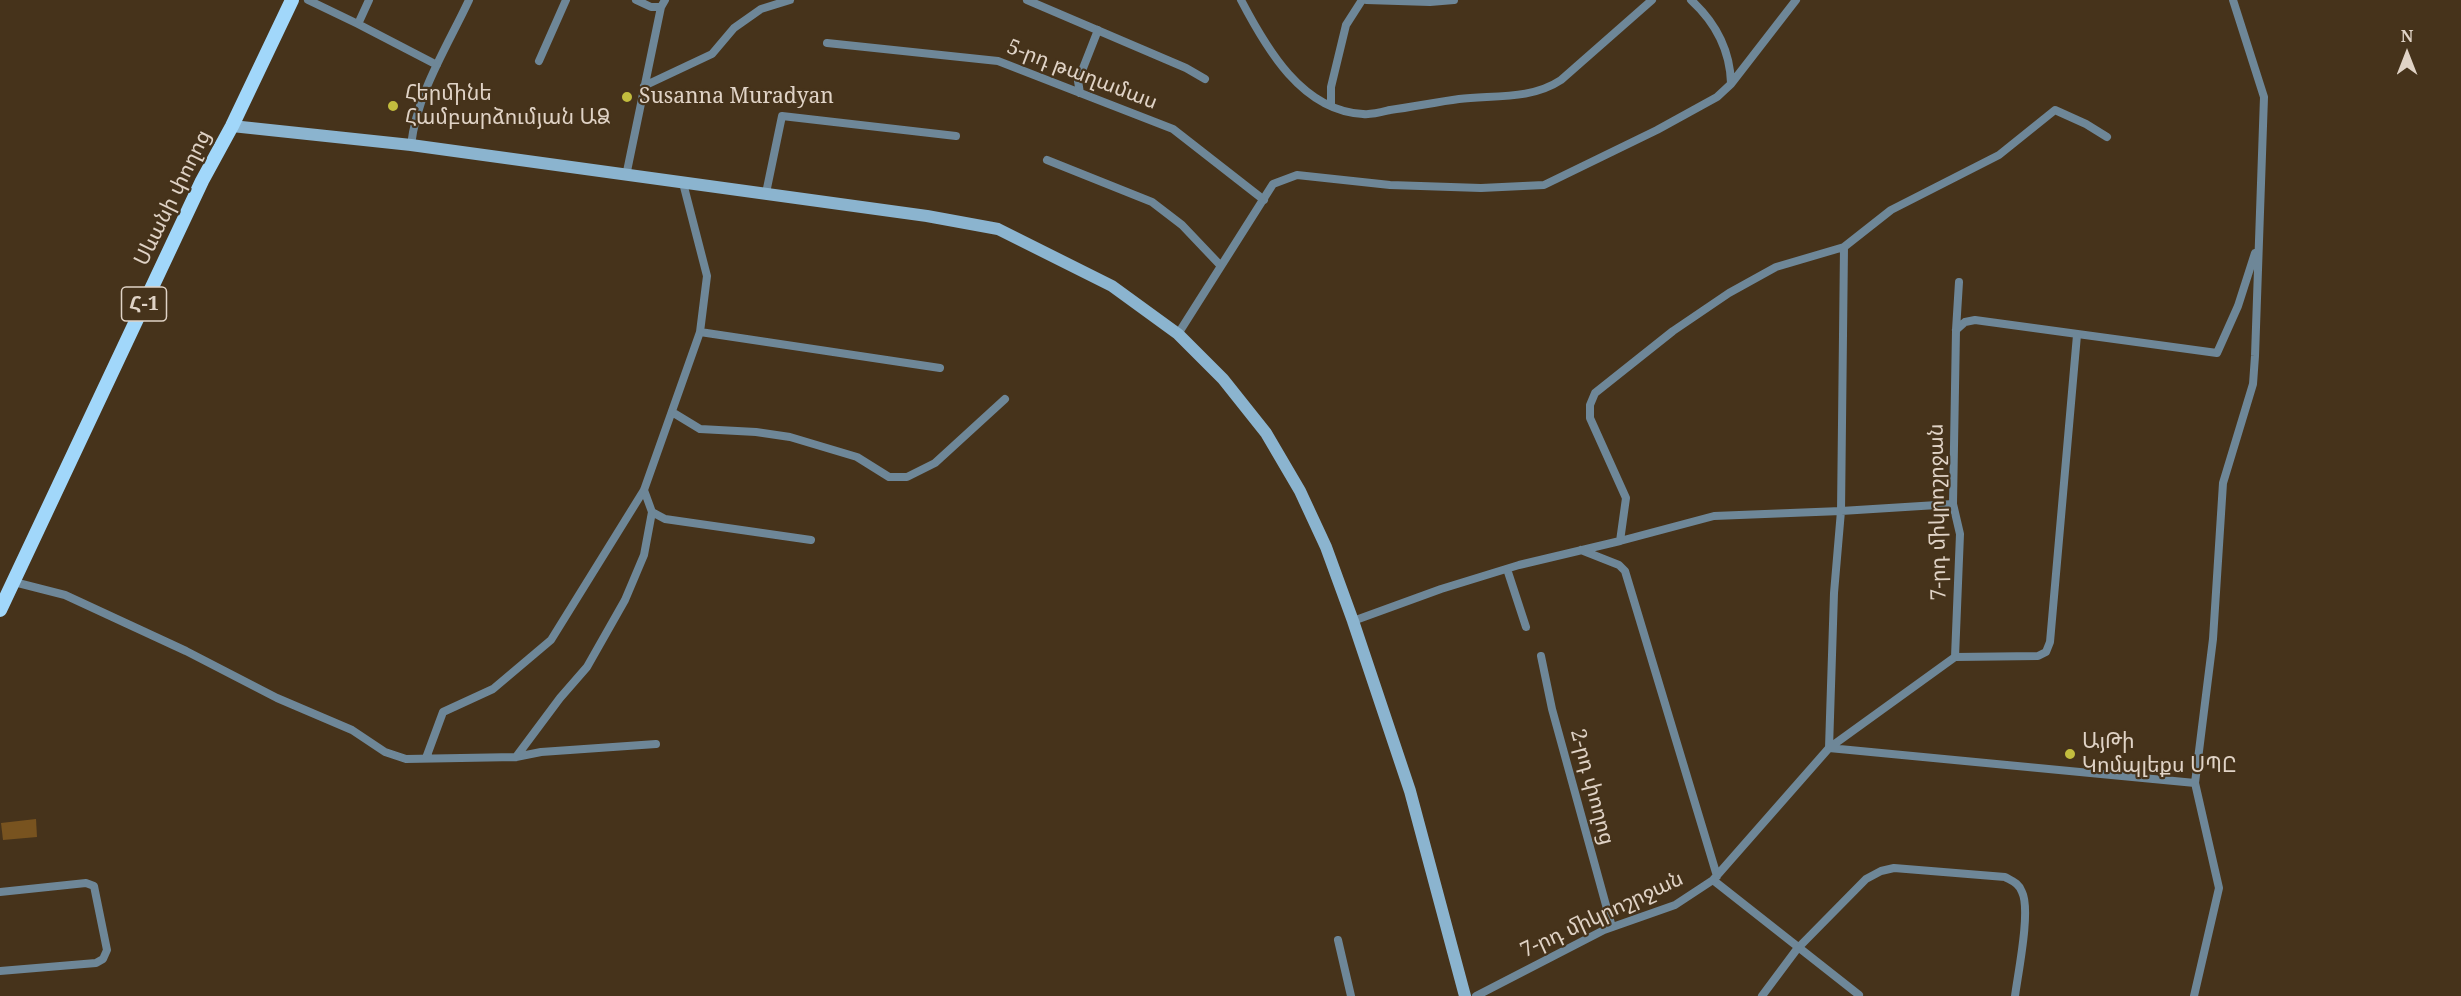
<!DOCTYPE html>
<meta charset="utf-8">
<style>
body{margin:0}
#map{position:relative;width:2461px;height:996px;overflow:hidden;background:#46331b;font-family:"Noto Serif",serif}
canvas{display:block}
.north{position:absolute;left:2377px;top:24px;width:60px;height:60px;-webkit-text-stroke:4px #46331b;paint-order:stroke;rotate:0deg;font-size:16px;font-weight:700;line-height:24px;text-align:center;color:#e0d3c6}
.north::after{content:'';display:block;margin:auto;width:21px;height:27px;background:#e0d3c6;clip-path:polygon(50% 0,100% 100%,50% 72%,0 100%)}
</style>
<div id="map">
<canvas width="2461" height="996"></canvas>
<div class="north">N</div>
</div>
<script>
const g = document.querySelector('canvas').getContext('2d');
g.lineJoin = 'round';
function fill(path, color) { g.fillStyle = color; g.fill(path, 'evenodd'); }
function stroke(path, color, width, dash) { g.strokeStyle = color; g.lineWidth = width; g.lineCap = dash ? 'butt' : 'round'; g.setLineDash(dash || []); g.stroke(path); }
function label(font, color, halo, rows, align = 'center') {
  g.font = font + ' "Noto Serif","Noto Sans Armenian",serif'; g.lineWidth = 4.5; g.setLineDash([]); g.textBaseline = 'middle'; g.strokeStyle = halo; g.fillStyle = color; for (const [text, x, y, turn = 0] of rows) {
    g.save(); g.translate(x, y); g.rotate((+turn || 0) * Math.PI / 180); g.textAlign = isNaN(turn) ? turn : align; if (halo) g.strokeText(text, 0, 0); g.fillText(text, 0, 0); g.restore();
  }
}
fill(new Path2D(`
 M36,819L37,837L3,840L1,823Z`), '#78531f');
stroke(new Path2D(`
 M308,0L358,24
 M369,0L358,24L437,65
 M636,0L651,7H661
 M1027,0L1186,68L1205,79
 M1241,0C1266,48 1302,111 1363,114C1372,115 1382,112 1390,110C1413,107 1436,102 1459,99C1493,95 1531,100 1561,80L1652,0
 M1366,0L1430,2L1454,0
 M1691,0C1715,22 1730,50 1731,83
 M827,43L998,61L1173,129L1264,200
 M539,61L566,0
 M644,86L712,54L734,28L761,9L790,0
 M1080,93L1078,81L1098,30
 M1331,105V87L1346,25L1362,0
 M411,145C417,93 447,47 469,0
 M1047,160L1152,202L1182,225L1220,265
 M626,176L661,7L665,0
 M766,193L782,116L956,136
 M1844,247L1841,511L1834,593L1829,748L1955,657L1960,534L1953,504L1956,330L1959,282
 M1956,330L1965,322L1975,320L2217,353L2238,306L2255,253
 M700,332L940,368
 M1178,334L1273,184L1297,175L1390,185L1481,188L1544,185L1657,130L1717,97L1731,84L1796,0
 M672,412L700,429L756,432L790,437L857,457L889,477H907L935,463L1005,399
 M644,490L652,512L665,519L811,540
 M1620,541L1626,498L1590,418V405L1595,393L1673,331L1729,293L1776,267L1844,247L1891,210L1999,155L2055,110L2086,124L2107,137
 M1581,550L1619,565L1625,571L1717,876
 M1507,569L1526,627
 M14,582L65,595L186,651L277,698L352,730L385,752L406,759L516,757L541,752L656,744
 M1353,621L1441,589L1519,565L1620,541L1714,516L1841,511L1953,504
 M1541,656L1552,709L1612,927
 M1955,657L2038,656L2046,652L2050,642L2077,335
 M516,757L560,698L587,667L625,600L644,555L652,512
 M426,758L443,712L493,689L551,640L644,490L700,332L707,276L683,183
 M1713,880L1859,995
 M0,892L86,883L94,886L107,950L103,959L96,963L0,971
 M1338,940L1351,996
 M1476,996L1604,930L1675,905L1713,880L1829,748L2195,783
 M1762,996L1797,949L1866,879L1881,871L1894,868L2005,877C2012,881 2019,883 2022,892C2031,910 2018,973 2015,996
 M2194,996L2219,888L2195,783L2213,639L2223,483L2253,384L2255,356L2264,97L2233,0`), '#6e8798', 8);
stroke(new Path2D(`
 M232,126L411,145L927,216L998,229L1112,286L1178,334L1223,379L1266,433L1300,491L1326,547L1353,621L1410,791L1465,996`), '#8bb4cf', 12);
stroke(new Path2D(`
 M0,610L202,181L232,126L292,0`), '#a1d7fa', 14);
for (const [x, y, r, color] of [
 [627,97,6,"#c3bd3e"],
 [393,106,6,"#c3bd3e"],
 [2070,754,6,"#c3bd3e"]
]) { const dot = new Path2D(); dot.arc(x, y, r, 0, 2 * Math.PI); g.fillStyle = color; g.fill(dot); stroke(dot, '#46331b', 2); }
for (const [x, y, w] of [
 [144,304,45]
]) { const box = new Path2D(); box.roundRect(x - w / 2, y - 17, w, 34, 4.5); g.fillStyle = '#46331b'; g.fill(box); stroke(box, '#e0d3c6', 1.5); }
label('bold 20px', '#e0d3c6', null, [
 ["Հ-1",144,304]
]);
label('21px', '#e0d3c6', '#46331b', [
 ["5-րդ թաղամաս",1082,75,21],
 ["Սևանի փողոց",173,198,-64],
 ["7-րդ միկրոշրջան",1938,512,-91],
 ["2-րդ փողոց",1592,787,75],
 ["7-րդ միկրոշրջան",1602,915,-25]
]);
label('21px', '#e0d3c6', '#46331b', [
 ["Հերմինե",405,94],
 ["Համբարձումյան ԱՁ",405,118],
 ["Susanna Muradyan",639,97],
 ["ԱյԹի",2082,742],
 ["Կոմպլեքս ՍՊԸ",2082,766]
], 'left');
</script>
